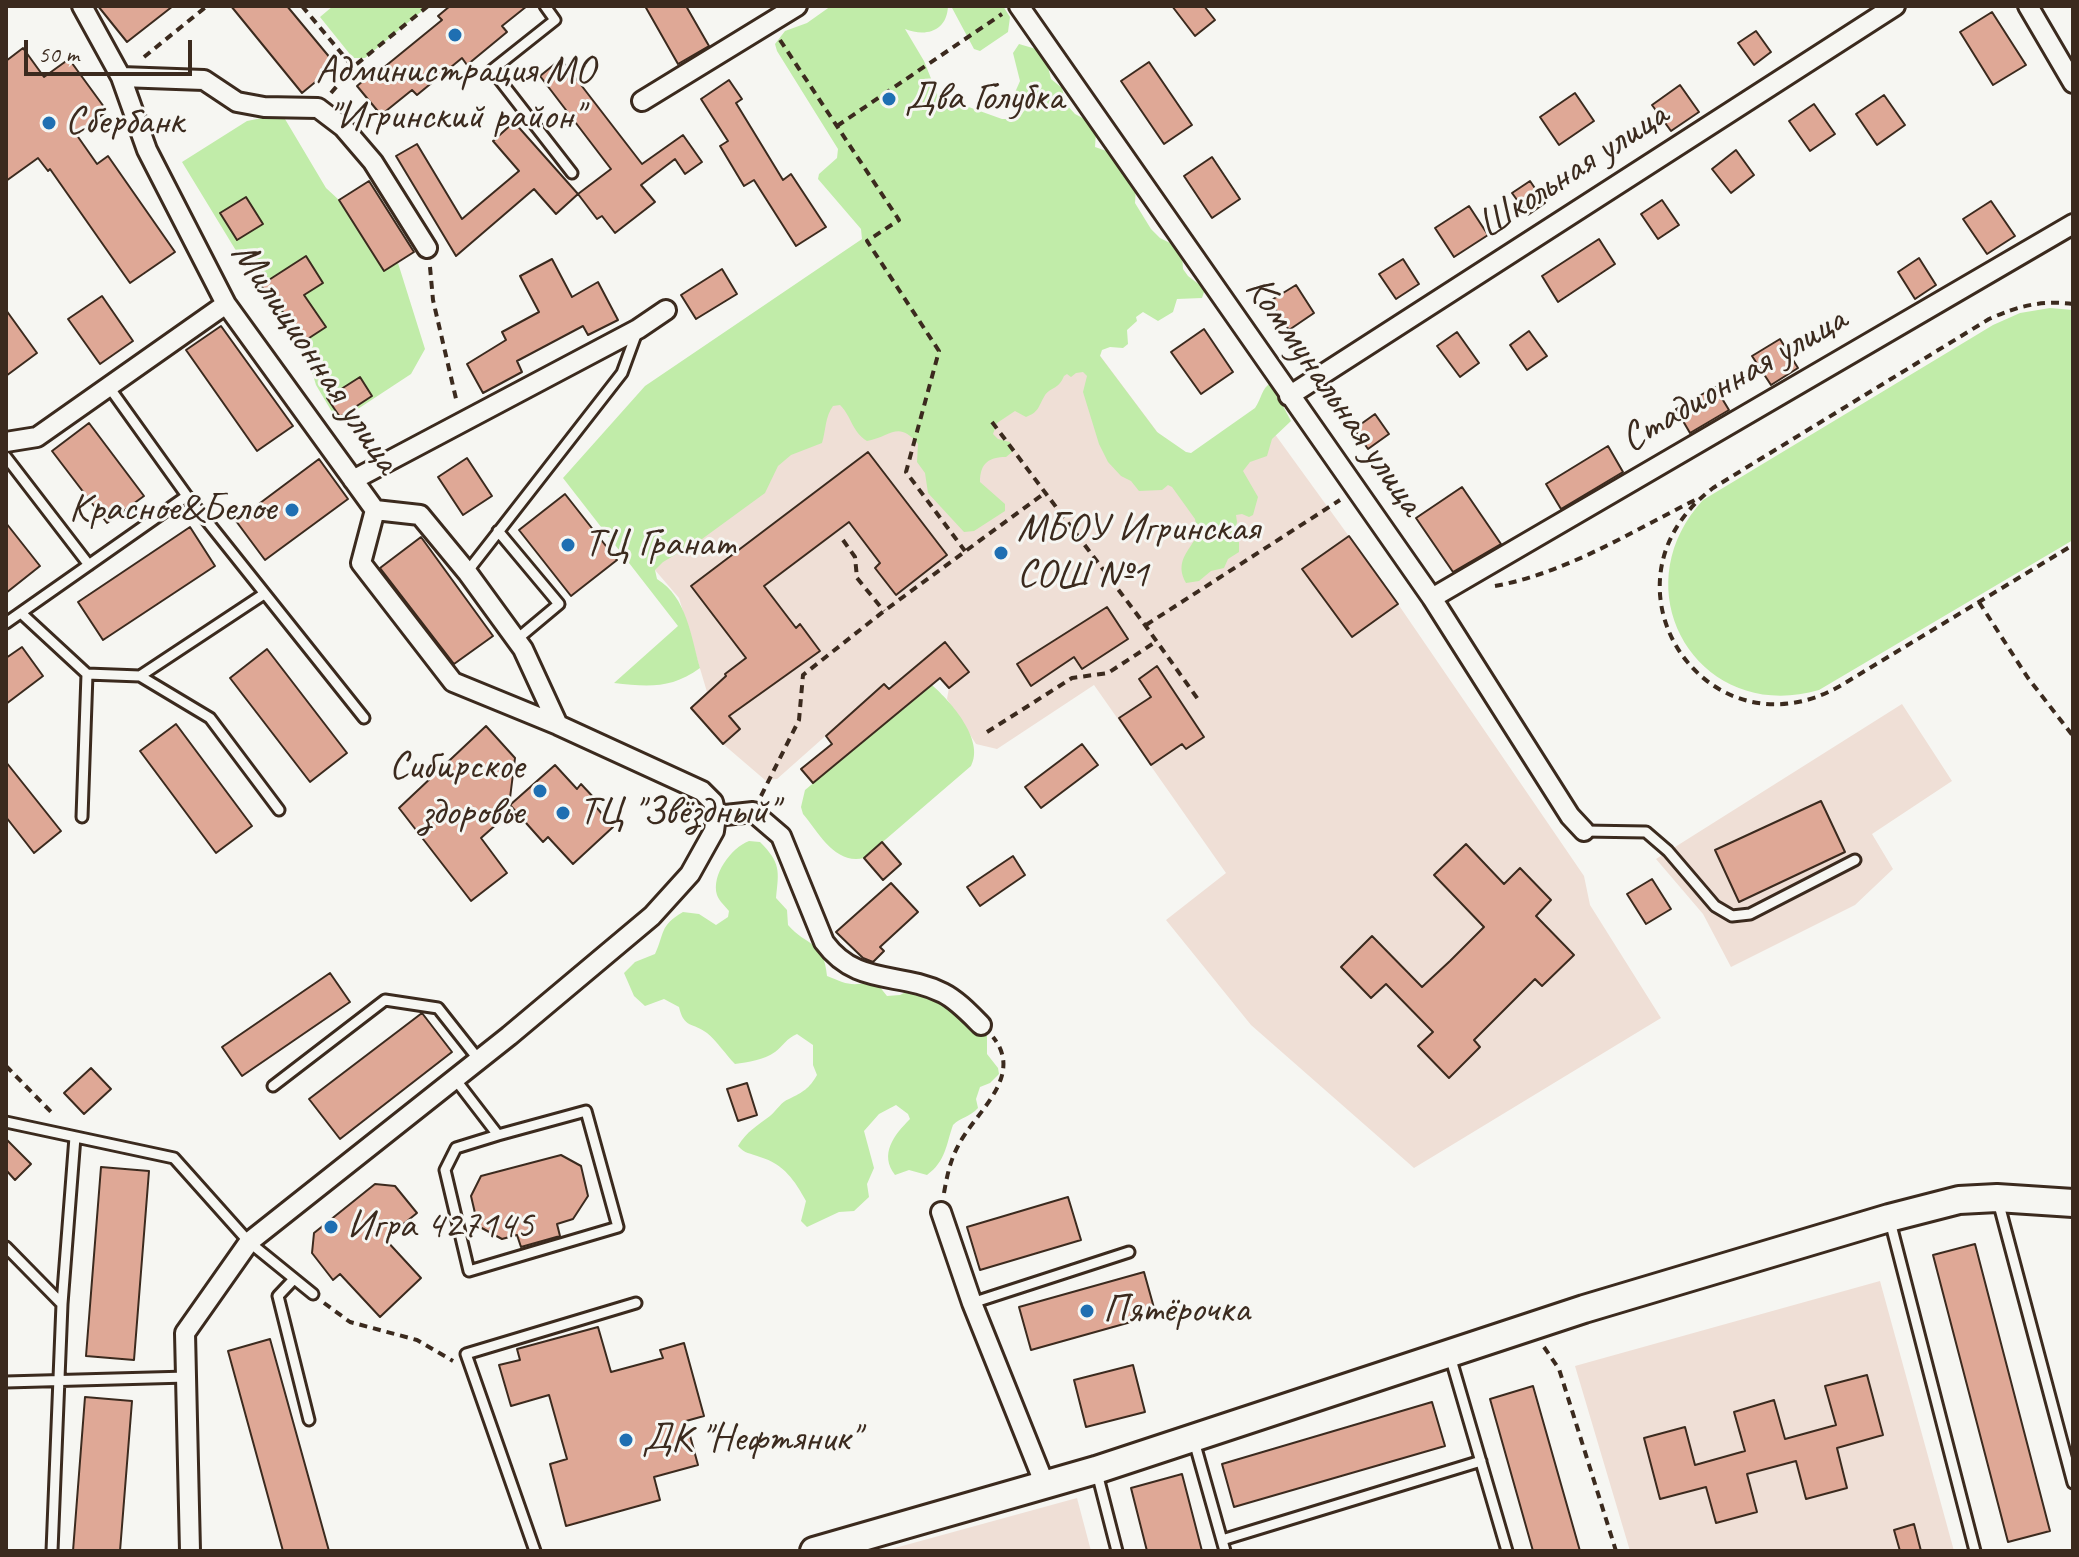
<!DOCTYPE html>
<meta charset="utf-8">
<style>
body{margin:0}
#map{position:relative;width:2079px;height:1557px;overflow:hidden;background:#f6f6f2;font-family:Caveat,sans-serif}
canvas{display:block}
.frame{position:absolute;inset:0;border:8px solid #3b2a1e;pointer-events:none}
.scale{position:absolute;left:24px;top:40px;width:168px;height:36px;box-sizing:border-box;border:4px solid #3b2a1e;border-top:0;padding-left:10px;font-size:24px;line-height:28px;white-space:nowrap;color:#3b2a1e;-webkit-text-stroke:6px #f6f6f2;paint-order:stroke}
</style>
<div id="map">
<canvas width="2079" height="1557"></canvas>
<div class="frame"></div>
<div class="scale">50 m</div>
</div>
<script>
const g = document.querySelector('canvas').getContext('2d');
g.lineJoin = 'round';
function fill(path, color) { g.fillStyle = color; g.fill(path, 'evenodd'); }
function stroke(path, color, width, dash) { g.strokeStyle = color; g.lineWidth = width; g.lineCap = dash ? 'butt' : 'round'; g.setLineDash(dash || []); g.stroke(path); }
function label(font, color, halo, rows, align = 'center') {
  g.font = font + ' Caveat,sans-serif'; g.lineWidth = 6; g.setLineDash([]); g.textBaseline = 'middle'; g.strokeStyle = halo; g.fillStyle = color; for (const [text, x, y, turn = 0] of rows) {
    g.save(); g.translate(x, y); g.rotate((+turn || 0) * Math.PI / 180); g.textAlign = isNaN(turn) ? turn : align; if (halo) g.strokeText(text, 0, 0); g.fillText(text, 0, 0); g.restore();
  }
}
fill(new Path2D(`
 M1092,345L1185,469L1261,415L1398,604L1584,876L1590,905L1661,1018L1414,1168L1251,1025L1166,920L1226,873L1094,685L997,749L976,744L947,699L949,688L969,671L945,643L893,686L884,684L777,779L765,780L723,744L691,708L707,692L679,598L570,471L664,418Z
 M1902,704L1952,781L1872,834L1893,869L1855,905L1731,967L1703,914L1656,859Z
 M1880,1281L1954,1551H1630L1575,1366Z
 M1077,1498L1091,1551H884Z`), '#efdfd6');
fill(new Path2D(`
 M333,6H428L365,58H353L320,17Z
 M831,6H948C947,32 925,37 905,29L924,61L938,96L1002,119H1016L1025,110L1024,104L1013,97L1020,81L1013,53L1019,44L1036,49L1047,63L1051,79L1062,88L1066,104L1075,114L1090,122L1096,132L1095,147L1115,154L1136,187L1135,203L1151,229L1160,238L1178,247L1182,254L1183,269L1188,276L1205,289L1202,298L1177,299L1173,312L1158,321L1143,312L1136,317L1137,321L1127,330L1128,344L1123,348L1110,347L1102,350L1100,356L1157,432L1186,452L1191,453L1255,408C1261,400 1262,387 1271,383L1276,385L1286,399L1283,406L1291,421L1272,439L1267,456L1250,462L1243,471L1258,497L1253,515L1249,517L1242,514L1236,515L1237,522L1234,536L1239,542V552L1228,559L1224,568L1211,571L1199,581L1186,583C1174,562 1189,551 1198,534L1195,519L1172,487L1168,485L1162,490L1139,491L1131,481L1121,476L1108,462L1099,444L1083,392L1087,376L1083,372L1076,373L1071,377L1067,374L1064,376C1058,391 1050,386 1044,397C1038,407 1039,412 1026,417L1015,411L997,423L993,434L998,439L1010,442L1012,452L1006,457C989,457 980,463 980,482L1005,504V511L974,531L964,532L928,493L925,473L917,462L918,444C898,420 892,436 867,441C852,432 852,417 840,405L833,406C825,417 826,430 822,443L791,455L778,466L765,493L702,539L663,562L655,570L657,579C687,597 691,637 700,668C671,689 648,687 614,683L678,626L563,478L645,386L862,239L861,229L818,179L819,174L837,158L838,149L777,51L775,44L785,31L807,23Z
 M951,6H1003L1010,17L1008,32L980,51L974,49Z
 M282,114L326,188L339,200L384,271L398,263L425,349L411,374L338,422L316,385L303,342L292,326L277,312L235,249L182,162L247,121Z
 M2050,308L2073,310V540L1819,690C1699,725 1619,591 1703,500L1993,325L2020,313Z
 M932,685C951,702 985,740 971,766L864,858C835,865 819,833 803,814L801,807L805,790Z
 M749,841L760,842C781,863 779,871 776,898L787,910L788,925C807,947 824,940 827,976C845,983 850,987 870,982L879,986L887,996L900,995L918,986C942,1005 966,1012 987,1036V1054L998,1068L999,1074L990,1083L980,1087L976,1099L978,1108C970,1117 961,1117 953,1125C946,1145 946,1161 927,1175L909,1170L895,1175C879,1154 894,1135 910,1119L908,1114L896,1105L879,1114L864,1131L874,1168L867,1184L869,1197L854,1211L839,1212L807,1227L801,1221L806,1201C795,1181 784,1164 760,1157C750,1153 745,1154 738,1146C747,1131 757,1126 770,1116C777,1110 781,1102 789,1099C803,1092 809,1089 817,1075L813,1065V1045L797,1034C787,1038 783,1046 775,1052C764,1060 748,1062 735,1064C726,1055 717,1041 707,1033C693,1022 684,1029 679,1007L664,999L645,1006L634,996L624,973L635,962L655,954C665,933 659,926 683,912L699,914L716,925L728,917L729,911C726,907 719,901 717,895C711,875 731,848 749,841Z`), '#c1eca9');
const building = new Path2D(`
 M98,6H173L127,42Z
 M231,6H287L336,65L302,93Z
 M450,6H527L502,26L507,32L467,65L462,58L417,95L412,90L381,115L357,86L376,70L377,73L442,20L438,16Z
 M645,6H686L709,46L678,64Z
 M1172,6H1204L1215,20L1195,36Z
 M1992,12L2026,65L1993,85L1960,32Z
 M1756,31L1771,52L1754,65L1738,43Z
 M23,48L44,77L69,59L107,111L76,134L97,164L108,156L175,252L130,283L50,169L48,171L38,158L6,181V61Z
 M561,59L642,164L683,135L702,162L685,174L675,159L641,185L655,202L615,233L602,216L597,219L578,194L611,169L540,76Z
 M1149,62L1192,125L1164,144L1121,81Z
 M729,80L742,99L736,103L783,180L791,174L826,227L796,246L754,180L744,186L720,146L728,141L701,99Z
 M1680,85L1699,112L1671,131L1652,105Z
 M1575,93L1594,121L1559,145L1540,117Z
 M1884,95L1905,125L1877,145L1856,114Z
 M1814,104L1835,134L1810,151L1789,121Z
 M514,122L578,194L556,214L534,189L456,256L396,156L417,144L462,219L519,171L493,141Z
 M1736,150L1754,175L1731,193L1712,169Z
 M1212,157L1240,199L1212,218L1184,176Z
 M369,181L414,252L384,271L339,200Z
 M1530,181L1545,203L1528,215L1512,193Z
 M246,197L263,224L237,240L220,213Z
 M1662,200L1679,225L1658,239L1641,214Z
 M1991,201L2015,236L1987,254L1963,219Z
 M1469,206L1488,235L1454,257L1435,228Z
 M1599,239L1615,264L1558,302L1542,276Z
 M306,256L323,283L304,295L326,327L303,342L281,309L277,312L261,285Z
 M1919,258L1936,285L1915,299L1898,272Z
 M552,259L572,297L598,282L618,320L588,335L583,326L517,361L522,372L483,393L467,364L506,340L502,332L539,312L520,276Z
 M1403,259L1419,284L1396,299L1379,274Z
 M722,269L737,294L696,319L681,295Z
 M1296,285L1314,313L1289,330L1270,301Z
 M102,296L133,341L100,364L68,319Z
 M6,310L37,353L6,376Z
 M221,326L293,426L257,451L186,350Z
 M1204,329L1233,372L1201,394L1171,352Z
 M1529,331L1547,356L1527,370L1510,345Z
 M1457,332L1479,363L1460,377L1437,346Z
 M1780,339L1798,368L1771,385L1752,356Z
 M360,377L372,396L340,417L327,398Z
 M1715,387L1729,410L1690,433L1676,409Z
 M1375,414L1389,434L1368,449L1354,429Z
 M89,423L144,496L107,523L52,451Z
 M1608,446L1623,472L1561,509L1546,484Z
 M868,452L947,555L896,595L875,568L880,563L849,522L764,586L796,628L800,624L820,651L729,716L740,729L723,744L691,708L726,676L725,674L746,658L691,586Z
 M467,458L492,496L463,515L438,477Z
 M319,459L348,499L265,560L236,521Z
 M1462,487L1501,544L1453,572L1416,518Z
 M565,494L617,560L571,596L519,530Z
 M6,523L40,566L6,593Z
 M190,527L215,566L103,640L78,602Z
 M1349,536L1398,604L1352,637L1302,569Z
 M421,537L493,636L454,664L380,568Z
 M1107,607L1128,639L1082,669L1074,657L1031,686L1017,664Z
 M945,642L969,672L949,688L940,678L813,783L801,769L832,744L826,736L884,684L889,689Z
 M22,647L43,676L6,704V658Z
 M267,649L347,753L310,782L230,678Z
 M1157,666L1204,737L1186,749L1182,744L1151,765L1119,718L1151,697L1139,679Z
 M176,724L252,826L216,853L140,751Z
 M486,726L515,758L508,814L481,838L507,873L471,901L399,808Z
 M1082,744L1098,765L1041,808L1025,787Z
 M6,762L61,831L34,853L6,817Z
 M555,765L577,789L581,784L595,799L592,802L613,827L573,864L548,837L543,842L510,805Z
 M1821,801L1845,852L1739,902L1715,850Z
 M882,842L901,864L883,880L864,858Z
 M1466,844L1504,884L1520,868L1551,900L1536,916L1574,955L1542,986L1535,979L1474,1040L1480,1047L1449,1078L1418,1046L1433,1032L1386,984L1371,998L1341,967L1372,936L1422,987L1450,961L1484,927L1434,875Z
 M1013,856L1025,875L980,906L967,887Z
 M1652,879L1671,909L1646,924L1627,894Z
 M891,883L918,912L880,947L884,951L873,962L863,958L836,932Z
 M330,973L350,1002L242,1076L222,1047Z
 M422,1013L452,1052L340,1139L309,1099Z
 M91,1068L111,1089L84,1114L64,1093Z
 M747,1083L757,1115L738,1121L727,1089Z
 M6,1139L31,1164L15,1180L6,1170Z
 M561,1155L581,1166L588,1196L573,1219L557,1224L560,1236L521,1247L517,1235L502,1239L478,1226L471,1196L481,1176Z
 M101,1167L149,1171L134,1360L86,1356Z
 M375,1184L395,1186L417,1213L385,1239L421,1278L380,1317L340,1274L333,1280L312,1253L314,1233Z
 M1068,1197L1081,1240L980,1270L967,1227Z
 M1975,1244L2050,1531L2008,1542L1933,1255Z
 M1144,1272L1156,1315L1031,1350L1019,1307Z
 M598,1327L611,1372L663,1358L660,1350L684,1343L704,1416L686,1421L698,1465L654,1477L660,1500L566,1526L550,1464L567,1459L549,1395L511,1406L499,1365L520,1360L517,1349Z
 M270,1339L329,1551H283L228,1351Z
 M1133,1365L1145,1412L1086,1427L1074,1380Z
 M1867,1375L1883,1435L1837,1448L1847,1488L1806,1499L1796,1461L1747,1474L1757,1512L1716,1523L1706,1487L1660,1499L1644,1438L1685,1427L1695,1465L1745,1451L1734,1412L1774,1400L1785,1439L1836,1425L1825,1386Z
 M1533,1386L1580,1551H1533L1490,1399Z
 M85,1397L132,1401L120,1551H73Z
 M1432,1402L1445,1446L1234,1507L1222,1464Z
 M1182,1474L1202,1551H1147L1131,1488Z
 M1914,1524L1921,1551H1900L1894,1530Z`);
fill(building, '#dfa896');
stroke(building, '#3b2a1e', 2);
const lane = new Path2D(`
 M545,6L555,20L492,70L572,173
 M109,387L187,496L364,718
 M6,457L89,565
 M498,531L559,604L516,640
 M467,572L622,373L637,332
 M21,613L87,674L140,676L264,594
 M6,623L187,496
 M140,676L210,718L279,810
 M82,817L87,674
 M1584,831L1646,832L1668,851L1715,906L1732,916L1750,914L1855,860
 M455,1079L498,1135L586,1111L618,1227L469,1271L445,1170L456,1148L498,1135
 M273,1086L385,1000L438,1008L479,1060
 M6,1122L174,1158L249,1242L313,1294
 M1998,1201L2073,1483
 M1890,1221L1975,1551
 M6,1247L62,1304
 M294,1279L278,1296L309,1420
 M972,1303L1129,1252
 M1450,1356L1507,1551
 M6,1382L187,1377
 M1194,1441L1225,1551
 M1097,1473L1117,1551
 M1222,1540L1481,1461
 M52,1551L62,1304L75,1137
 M535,1551L466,1354L636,1303`);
const street = new Path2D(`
 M82,6L121,77L147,150L226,304L375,510L361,563L453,682L558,725L702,791L713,802L716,816L714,831L690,874L652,916L509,1036L249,1242L185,1333L190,1551
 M1019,6L1432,598L1570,816L1584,831
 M2028,6L2073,83
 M121,77L204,80L237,102L264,107L318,108L343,127L373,162L427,248
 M642,101L797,6
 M1289,396L1895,6
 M6,442L37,437L226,304
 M353,480L638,329L666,310
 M375,510L420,515L467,572L523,649L558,725
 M1432,598L2073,224
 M716,816L753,812L781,836L824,942C857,987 899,971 943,993C957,1000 970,1014 981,1025
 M941,1212L972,1303L1045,1485`);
const secondary = new Path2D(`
 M814,1551L1096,1470L1584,1309L1889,1218L1959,1200L1997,1198L2073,1203`);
stroke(lane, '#3b2a1e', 15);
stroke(street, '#3b2a1e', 24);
stroke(secondary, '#3b2a1e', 32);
stroke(new Path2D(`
 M302,6L353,67L428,6
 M780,40L899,220L867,241L939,351L906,472L965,551
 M144,57L207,6
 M331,93L353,67
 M837,126L1002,14
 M430,267L433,300L457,403
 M2073,304C2041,300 2018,306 1989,319L1713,488C1587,583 1707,762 1840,686L2073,545
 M992,422L1145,625L1200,702
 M843,540L855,557L857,578L884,611
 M1495,586C1566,573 1631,532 1695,500
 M1979,602L2028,678L2073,736
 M1146,625L1340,500
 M987,732L1072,678L1108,673L1157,641
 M761,796L799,720L803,675L884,611L1046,492
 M6,1066L54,1115
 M944,1193C947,1176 950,1161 958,1146C975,1112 1025,1077 993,1037
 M324,1303L350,1322L417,1340L453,1361
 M1544,1347L1559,1369L1616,1551`), '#3b2a1e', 4, [8, 6]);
stroke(lane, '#f6f6f2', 9);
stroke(street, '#f6f6f2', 18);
stroke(secondary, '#f6f6f2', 26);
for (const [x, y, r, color] of [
 [455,35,8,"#1f6fb2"],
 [889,99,8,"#1f6fb2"],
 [49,123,8,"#1f6fb2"],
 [292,510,8,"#1f6fb2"],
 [568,545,8,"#1f6fb2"],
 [1001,553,8,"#1f6fb2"],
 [540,791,8,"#1f6fb2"],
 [563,813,8,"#1f6fb2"],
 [331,1227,8,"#1f6fb2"],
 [1087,1311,8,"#1f6fb2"],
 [626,1440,8,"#1f6fb2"]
]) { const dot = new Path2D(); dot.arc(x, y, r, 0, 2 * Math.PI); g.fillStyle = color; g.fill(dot); stroke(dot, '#f6f6f2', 3); }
label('40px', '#3b2a1e', '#f6f6f2', [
 ["Администрация МО",455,72,"center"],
 ["\"Игринский район\"",455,118,"center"],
 ["Два Голубка",905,99],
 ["Сбербанк",65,123],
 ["Красное&Белое",276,510,"right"],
 ["МБОУ Игринская",1017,530],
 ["СОШ №1",1017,576],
 ["ТЦ Гранат",584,545],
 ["Сибирское",524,768,"right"],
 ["здоровье",524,814,"right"],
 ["ТЦ \"Звёздный\"",579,813],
 ["Игра 427145",347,1227],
 ["Пятёрочка",1103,1311],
 ["ДК \"Нефтяник\"",642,1440]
], 'left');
label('40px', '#3b2a1e', '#f6f6f2', [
 ["Школьная улица",1573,171,-33],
 ["Милиционная улица",315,358,56],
 ["Стадионная улица",1734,380,-30],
 ["Коммунальная улица",1334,396,55]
]);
</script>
